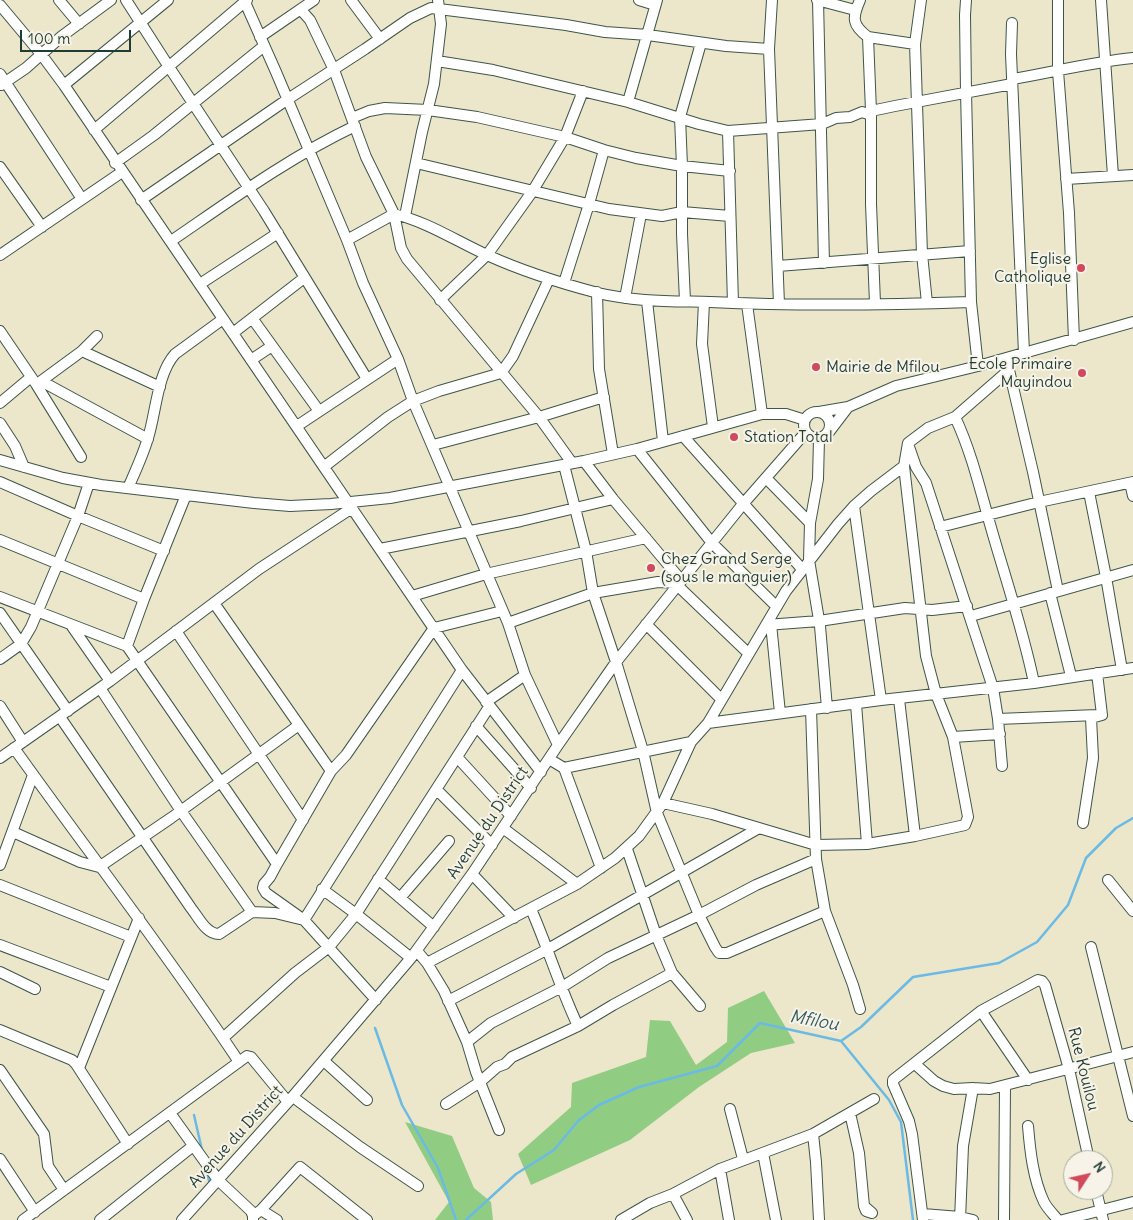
<!DOCTYPE html>
<style>
body{margin:0}
#map{position:relative;width:1133px;height:1220px;overflow:hidden;background:#ece6ca;font-family:Delius,sans-serif}
canvas{display:block}
.north{position:absolute;left:1063px;top:1150px;width:50px;height:50px;box-sizing:border-box;background:#f7f3e8;border:1px solid #a1aaa0;border-radius:50%;rotate:55deg;font-size:14px;font-weight:700;line-height:20px;text-align:center;color:#1f3d34}
.north::after{content:'';display:block;margin:auto;width:18px;height:22px;background:#d1495b;clip-path:polygon(50% 0,100% 100%,50% 72%,0 100%)}
.scale{position:absolute;left:20px;top:30px;width:111px;height:22px;box-sizing:border-box;border:2px solid #1f3d34;border-top:0;padding-left:6px;font-size:15px;line-height:18px;white-space:nowrap;color:#1f3d34;-webkit-text-stroke:4px #f7f3e8;paint-order:stroke}
</style>
<div id="map">
<canvas width="1133" height="1220"></canvas>
<div class="north">N</div>
<div class="scale">100 m</div>
</div>
<script>
const g = document.querySelector('canvas').getContext('2d');
g.lineJoin = 'round';
function fill(path, color) { g.fillStyle = color; g.fill(path, 'evenodd'); }
function stroke(path, color, width, dash) { g.strokeStyle = color; g.lineWidth = width; g.lineCap = dash ? 'butt' : 'round'; g.setLineDash(dash || []); g.stroke(path); }
function label(font, color, halo, rows, align = 'center') {
  g.font = font + ' Delius,sans-serif'; g.lineWidth = 4; g.setLineDash([]); g.textBaseline = 'middle'; g.strokeStyle = halo; g.fillStyle = color; for (const [text, x, y, turn = 0] of rows) {
    g.save(); g.translate(x, y); g.rotate((+turn || 0) * Math.PI / 180); g.textAlign = isNaN(turn) ? turn : align; if (halo) g.strokeText(text, 0, 0); g.fillText(text, 0, 0); g.restore();
  }
}
fill(new Path2D(`
 M764,991L795,1043L751,1053L699,1087L630,1140L531,1185L518,1154L571,1107L572,1083L646,1057L650,1020L670,1021L696,1065L727,1042L728,1008Z
 M405,1122L452,1136L474,1188L491,1202L493,1220H435L449,1202Z`), '#90cd83');
stroke(new Path2D(`
 M375,1028L402,1105L438,1168L456,1220
 M841,1041L889,1100L901,1122L913,1220
 M194,1115L202,1150
 M206,1170L210,1184
 M466,1220L516,1174L554,1150L578,1121L599,1105L639,1087L717,1066L760,1023L841,1041L861,1027L913,977L999,963L1037,942L1068,905L1086,858L1116,828L1133,818`), '#6bbae6', 2.5);
const minor = new Path2D(`
 M59,0L79,24
 M126,0L169,67L264,211L367,379
 M244,0L276,72L347,240L363,283L398,359L413,401L508,623L525,675L558,745
 M351,0L380,39
 M639,0L655,5
 M772,0L769,49L779,304
 M817,0L855,10
 M818,0L824,263
 M860,0C852,18 852,25 868,37L871,111V204L875,303
 M921,0L915,44L922,254L927,303
 M966,0L965,15L966,92L971,302L978,366
 M1058,0V71L1069,213L1074,340
 M1101,0L1113,176
 M0,5L41,54L64,85L462,670L541,772
 M301,10L310,20L334,70L366,157L394,214L401,248L407,259L539,417L572,463
 M1012,23L1011,54L1024,353
 M260,37L314,0
 M868,37L915,44
 M437,61L493,70L628,102L699,124L728,131L822,124L836,118L850,117L862,112L868,114L871,111L895,106L1012,84
 M0,74L82,199
 M1013,79C1053,72 1093,62 1133,58
 M1,85L26,68L62,36L111,0
 M64,85L168,0
 M628,102L657,0
 M352,118L369,111L385,108L428,110L477,117L565,137L604,150L636,158L682,166L730,171
 M94,130L247,0
 M728,131L733,303
 M115,163L154,135L264,46
 M416,163L609,209L662,216L682,212L730,216
 M0,167L42,227
 M1066,179L1133,175
 M141,200L288,99L365,49L410,18L431,8L566,25L605,32L648,35L726,46L769,49
 M405,216L422,132L434,84L441,24L438,0
 M347,240L394,214C428,222 456,241 487,255C522,271 560,283 598,293C635,302 673,301 710,302C797,306 884,305 971,302
 M171,241C231,200 290,157 355,126
 M0,255L122,172
 M778,266L970,251
 M564,283L589,204L604,150
 M200,284L278,233
 M597,292L599,369L613,454
 M625,298L641,214
 M440,300L487,255L532,192L565,137L583,91
 M647,301L663,441
 M685,301L682,234V166L680,117L701,43
 M704,302L702,344L713,427
 M747,304L762,414
 M252,318L319,411
 M0,331L36,384L81,457
 M233,333L304,278
 M82,351L160,387
 M251,360L272,346
 M1009,370L1033,472L1058,591
 M41,381L148,439
 M37,384L82,351L97,336
 M0,403L31,377
 M804 425a13 13 0 1 1 26 0a13 13 0 1 1-26 0Z
 M819,412L848,407L896,386L978,366L1133,322
 M955,417C973,455 982,498 994,538C1008,586 1024,634 1034,683
 M0,423L15,446L24,467
 M297,426L398,359
 M829,432L848,407
 M683,436L802,569
 M819,439L818,479L810,523L809,560L820,626L827,708
 M908,444L916,467L926,483L993,688L998,719L1002,766
 M433,445L539,417L604,397
 M637,449L712,543L776,606
 M0,460L63,478L101,485L254,503L290,506L331,504L390,498L584,461L637,449L762,414H786L805,420
 M584,461L613,499L681,580
 M564,465L586,551L593,593L616,662L643,751L657,813L699,915L715,947L719,953H727L825,911
 M325,466L388,417L413,401L439,391L501,373L513,356L549,279
 M766,478L810,523
 M0,482L78,516L164,551
 M1130,483L1133,496
 M128,488C135,472 143,455 148,438C156,413 157,374 175,354L223,319
 M1089,492L1106,577L1122,670
 M854,506L881,700
 M940,527L1039,502L1133,482
 M0,540L144,599
 M380,549L521,521L613,499
 M678,586L748,653
 M1050,593L1071,676
 M412,596L486,574L646,538
 M0,597L127,646L277,864L270,877L264,884L263,888L266,893L304,920L376,1000
 M214,603L331,771
 M0,613L68,711
 M971,616L1133,570
 M508,623L593,593L658,582L680,583
 M646,624L721,699
 M771,624L780,713
 M71,625L110,681
 M766,625L819,621L905,608L932,610L967,606
 M176,631L303,820
 M127,646L144,599L186,495
 M0,659L21,644L31,627L78,516L89,483
 M100,688L181,811L252,912
 M899,699L915,836
 M486,702L525,675
 M856,704L867,844
 M0,706L23,742
 M811,709L816,859L825,911L853,985L860,1009
 M60,717L191,908C199,918 206,934 219,934L252,912L275,913L304,920L462,670
 M998,719L1097,715
 M708,723L881,700L1034,683L1133,668
 M476,726L531,788
 M953,737L1000,734
 M14,748C89,853 168,955 239,1062
 M457,757L511,816
 M0,758L110,681L259,569L352,508
 M549,759L564,768L601,868
 M564,768L691,742
 M437,790L492,845
 M663,803L712,814L816,845L867,844L915,836L965,825L968,817L953,737L936,694L926,656L904,466
 M1083,823L1093,758L1091,718L1102,715L1097,673
 M503,828L577,884
 M13,832L80,862L99,867L171,818L299,725
 M627,849L656,935L672,973L700,1006
 M277,864L331,771L346,755L434,628L502,611
 M0,865L33,775
 M472,874L514,918
 M378,879L434,927
 M1108,880L1133,911
 M0,885L131,937
 M322,889L356,914L411,958
 M400,898L449,841
 M531,909C548,948 560,988 578,1026
 M0,945L111,987
 M1091,947L1133,1116
 M417,951L427,963L577,884L615,858L639,836L663,803L691,742L708,723L786,591L838,524L854,506L871,491L904,466L908,443L928,428L955,417L1009,370L1007,358
 M427,963L444,991L467,1042L476,1072L499,1130
 M0,972L35,989
 M448,1001L548,949L759,828
 M981,1011L1028,1080
 M0,1030L72,1060L76,1064L128,1144
 M223,1038L295,973L329,947L356,914L489,707
 M467,1042L491,1023L562,987L608,958L699,915L756,885L816,859
 M324,1061L367,1100
 M915,1064L934,1081L943,1086L954,1089L973,1088L990,1089L1133,1052
 M79,1068L139,918
 M0,1070L44,1134L48,1166L64,1190
 M293,1097L360,1147L418,1186
 M446,1104L480,1082L497,1067L505,1064L512,1057L578,1026L613,1005L672,973
 M730,1109L743,1159
 M170,1113L218,1180L251,1211L253,1216V1220
 M850,1113L859,1153L864,1206L866,1211L872,1213L864,1206
 M1028,1126C1030,1150 1033,1179 1044,1202C1047,1208 1053,1214 1058,1220
 M813,1134L816,1162L819,1220
 M763,1153L776,1220
 M0,1159L35,1212
 M720,1169L729,1220
 M1096,1190L1103,1220
 M673,1194L687,1220
 M261,1210L277,1220
 M923,1214L960,1217L973,1220
 M253,1216L261,1210L300,1167L367,1220
 M23,1220L247,1056L251,1057L288,1102
 M100,1220L193,1146
 M182,1220L288,1102L411,958L472,874L558,745L616,662L743,504L806,432
 M621,1220L650,1203L673,1194L720,1169L813,1134L874,1099
 M923,1220L912,1134L909,1121L893,1084V1080L981,1011L1038,980L1042,981L1045,985L1069,1069L1089,1160
 M960,1220L963,1146L973,1088
 M1004,1220L1005,1087
 M1063,1220L1133,1202`);
stroke(minor, '#3e564a', 12);
stroke(minor, '#fff', 10);
for (const [x, y, r, color] of [
 [1081,268,5,"#d1495b"],
 [816,367,5,"#d1495b"],
 [1082,373,5,"#d1495b"],
 [734,437,5,"#d1495b"],
 [651,568,5,"#d1495b"]
]) { const dot = new Path2D(); dot.arc(x, y, r, 0, 2 * Math.PI); g.fillStyle = color; g.fill(dot); stroke(dot, '#f7f3e8', 2); }
label('16px', '#1f3d34', '#f7f3e8', [
 ["Eglise",1071,259,"right"],
 ["Catholique",1071,277,"right"],
 ["Ecole Primaire",1072,364,"right"],
 ["Mayindou",1072,382,"right"],
 ["Mairie de Mfilou",826,367],
 ["Station Total",744,437],
 ["Chez Grand Serge",661,559],
 ["(sous le manguier)",661,577]
], 'left');
label('16px', '#1f3d34', '#f7f3e8', [
 ["Avenue du District",488,823,-56],
 ["Rue Kouilou",1083,1069,76],
 ["Avenue du District",236,1137,-48]
]);
label('italic 18px', '#325c60', '#f7f3e8', [
 ["Mfilou",814,1021,10]
]);
</script>
